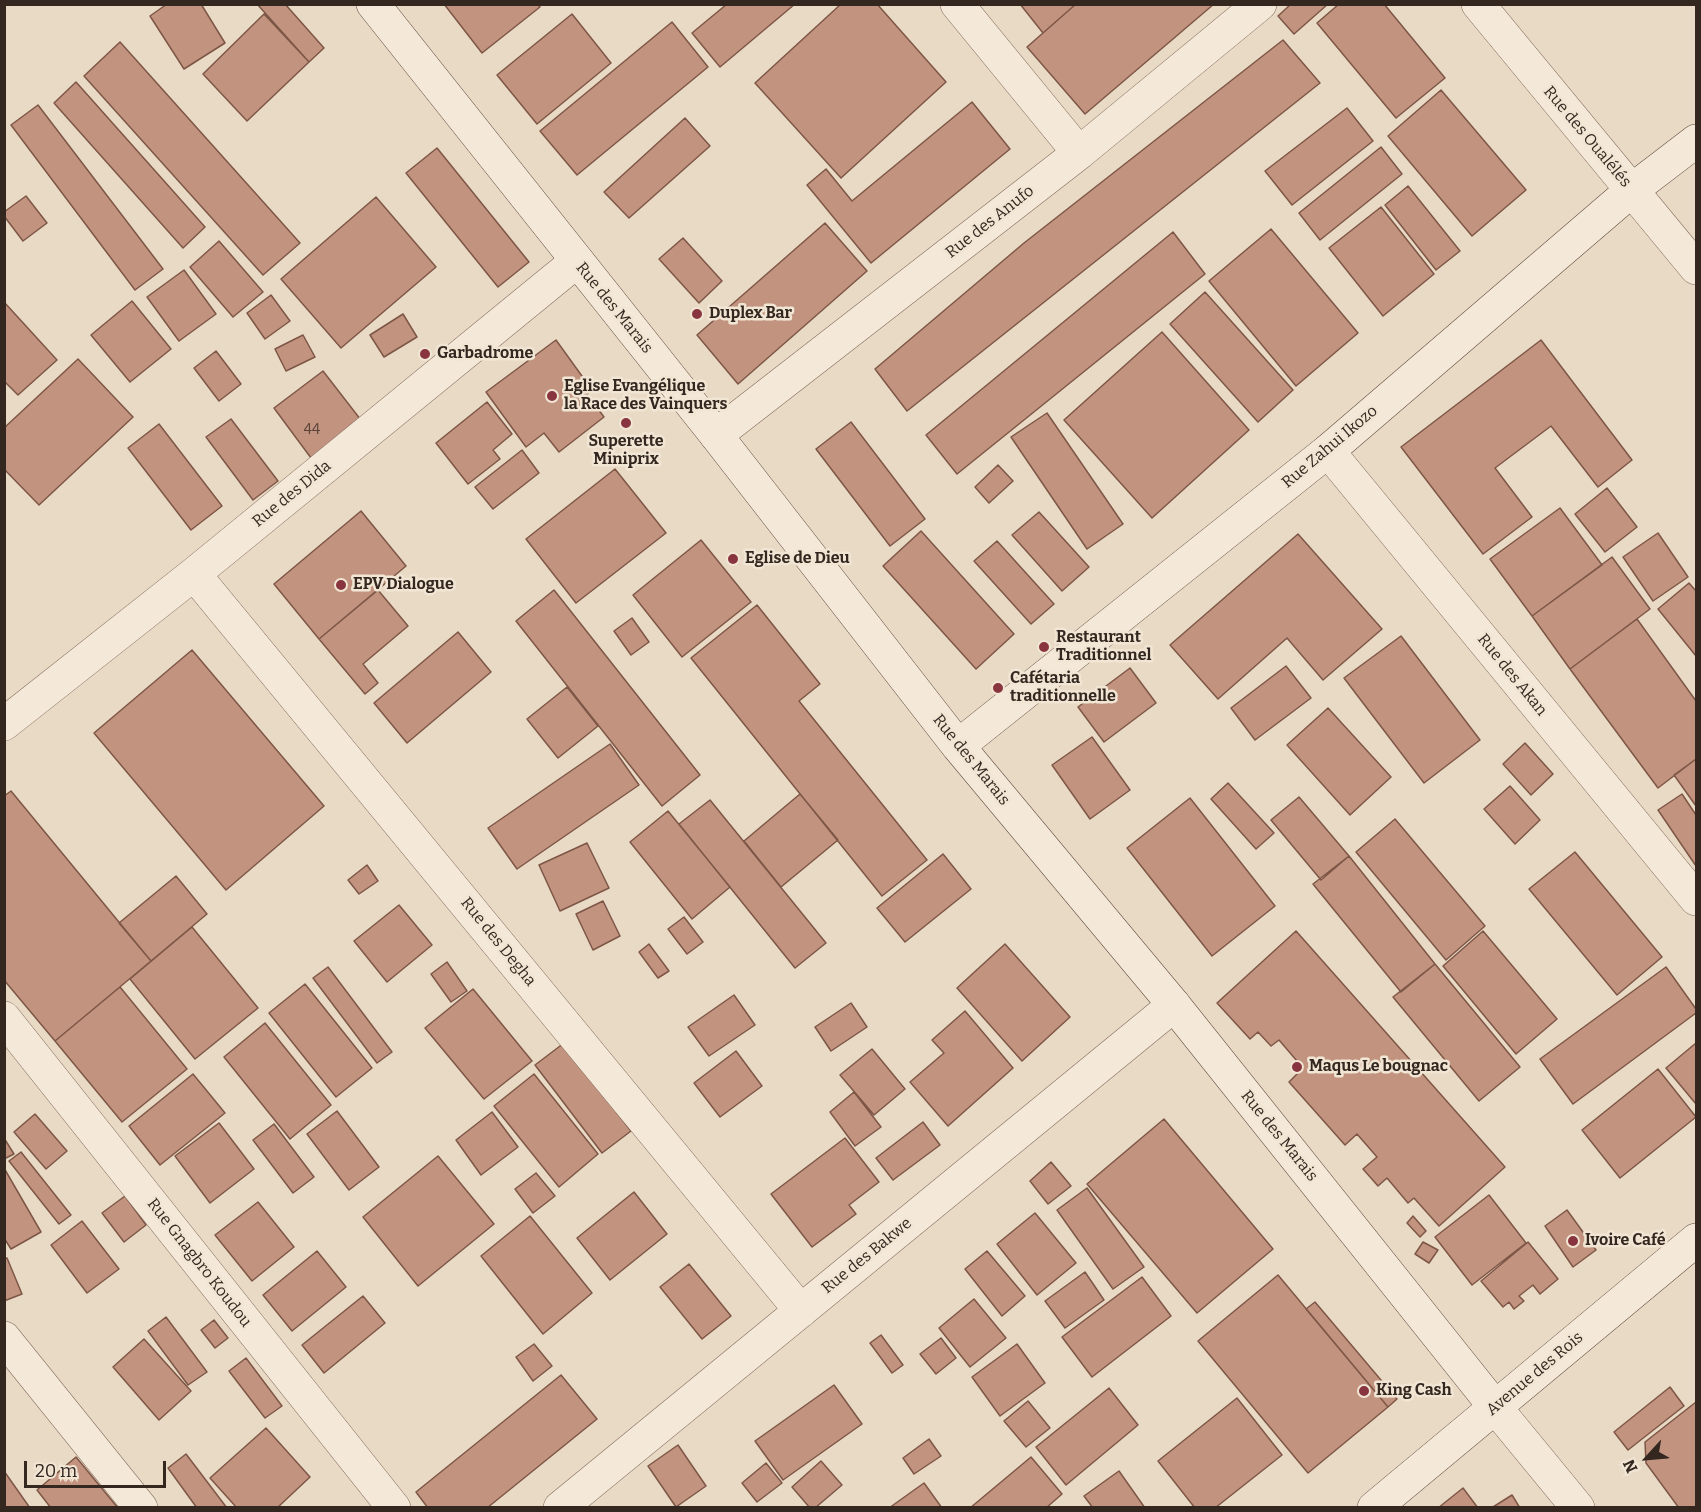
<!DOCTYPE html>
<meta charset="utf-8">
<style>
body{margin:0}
#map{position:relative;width:1701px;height:1512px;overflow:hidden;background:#e9dac5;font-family:Bitter,serif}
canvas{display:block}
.frame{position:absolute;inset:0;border:6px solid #332720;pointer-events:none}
.north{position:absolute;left:1617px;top:1428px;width:60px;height:60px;-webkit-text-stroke:4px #f1e5d4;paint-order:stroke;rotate:244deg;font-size:16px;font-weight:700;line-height:24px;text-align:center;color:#332720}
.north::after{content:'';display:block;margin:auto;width:21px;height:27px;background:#332720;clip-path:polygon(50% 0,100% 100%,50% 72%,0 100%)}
.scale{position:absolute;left:24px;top:1461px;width:142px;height:27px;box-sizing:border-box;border:3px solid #332720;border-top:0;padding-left:8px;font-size:18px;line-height:21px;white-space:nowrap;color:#332720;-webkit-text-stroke:4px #f1e5d4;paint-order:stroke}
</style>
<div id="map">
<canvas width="1701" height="1512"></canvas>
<div class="frame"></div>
<div class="north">N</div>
<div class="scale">20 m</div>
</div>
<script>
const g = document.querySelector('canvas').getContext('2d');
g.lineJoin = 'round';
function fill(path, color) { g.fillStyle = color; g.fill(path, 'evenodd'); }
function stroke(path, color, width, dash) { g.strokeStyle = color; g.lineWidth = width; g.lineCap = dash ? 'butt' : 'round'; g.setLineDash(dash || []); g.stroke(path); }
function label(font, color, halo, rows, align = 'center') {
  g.font = font + ' Bitter,serif'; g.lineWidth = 5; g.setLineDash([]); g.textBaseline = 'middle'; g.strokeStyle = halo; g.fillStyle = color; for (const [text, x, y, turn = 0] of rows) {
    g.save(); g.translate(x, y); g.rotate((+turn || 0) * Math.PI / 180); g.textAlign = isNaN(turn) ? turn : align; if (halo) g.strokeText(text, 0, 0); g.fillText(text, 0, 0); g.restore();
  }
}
const building = new Path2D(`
 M167,4H201L225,43L184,69L150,16Z
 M257,4H285L324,48L309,62Z
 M444,4H537L540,7L482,53Z
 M727,4H795L720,67L692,33Z
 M841,4H877L946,82L841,178L755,83Z
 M1020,4H1076L1043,33Z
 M1076,4H1214L1085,114L1027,47Z
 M1291,4H1328L1294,34L1278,16Z
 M1339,4H1384L1445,78L1396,118L1317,23Z
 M264,14L309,62L247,121L203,74Z
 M572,14L611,63L537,124L497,75Z
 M672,22L708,67L577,175L540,131Z
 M1283,40L1320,83L907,411L875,369L1024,243Z
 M120,42L300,243L263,275L84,76Z
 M76,82L205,227L183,248L54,103Z
 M1441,90L1526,190L1472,236L1388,136Z
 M972,102L1010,149L871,263L807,185L826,169L852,201Z
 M38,105L163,269L135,290L11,125Z
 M1347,108L1373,141L1292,205L1265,171Z
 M685,118L710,146L629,218L604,192Z
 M1381,147L1402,174L1320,240L1299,213Z
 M437,148L529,262L498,287L406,173Z
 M1408,186L1460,251L1436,270L1385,205Z
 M26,196L47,223L23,241L4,216V212Z
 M376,197L436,267L341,348L281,279Z
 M1381,207L1434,274L1383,316L1329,248Z
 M825,223L867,271L738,384L697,335Z
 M1271,229L1358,333L1296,386L1209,281Z
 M1173,232L1205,274L957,474L926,435Z
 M683,238L722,281L699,303L659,259Z
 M219,241L263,292L233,317L190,267Z
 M184,270L216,314L179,341L147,297Z
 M1205,292L1293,390L1258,422L1170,324Z
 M271,295L290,321L265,339L247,313Z
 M132,301L171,349L130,382L91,335Z
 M4,302L57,360L18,395L4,381Z
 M403,314L417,337L384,357L370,335Z
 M1162,332L1249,430L1152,518L1064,420Z
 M303,335L315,357L286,371L275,349Z
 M556,340L592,390L587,394L604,417L559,452L544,433L526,447L486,392Z
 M1541,340L1632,460L1598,487L1551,426L1495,468L1532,517L1483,554L1401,447Z
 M216,351L241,384L219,401L194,368Z
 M78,359L133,417L39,505L4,469V428Z
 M323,371L364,424L314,462L274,408Z
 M487,402L512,434L493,450L500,459L468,484L436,443Z
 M1047,413L1123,524L1087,549L1011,437Z
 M231,419L278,481L253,500L206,437Z
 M851,422L925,519L890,546L816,449Z
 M159,424L222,506L191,530L128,448Z
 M522,450L539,473L493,509L475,487Z
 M998,465L1013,481L989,503L975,487Z
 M615,469L666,533L576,603L526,539Z
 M1607,488L1637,527L1605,552L1575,514Z
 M1560,508L1602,565L1532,616L1490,559Z
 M361,511L406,566L319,639L274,584Z
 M1039,512L1089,567L1062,591L1012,535Z
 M921,531L1014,634L976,669L883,566Z
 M1658,533L1688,577L1653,601L1623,557Z
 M1298,534L1382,629L1323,680L1287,638L1218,699L1170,645Z
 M701,540L751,602L682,657L633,595Z
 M997,541L1054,604L1031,624L974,561Z
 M1612,557L1650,609L1570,669L1532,616Z
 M1689,583L1696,591V656L1658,609Z
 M378,590L408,626L363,664L378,683L365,694L319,639Z
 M554,590L700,775L662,806L516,621Z
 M757,605L820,684L799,701L927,860L882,896L691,658Z
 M632,618L649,642L631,655L614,631Z
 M1637,619L1696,701V759L1658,788L1570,669Z
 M458,632L491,672L407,743L374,703Z
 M1401,636L1480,740L1424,783L1344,678Z
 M192,650L324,806L226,890L94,733Z
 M1286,666L1311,698L1255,740L1231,708Z
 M1130,668L1156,703L1104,742L1078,707Z
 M567,687L598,726L558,758L527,719Z
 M1328,708L1391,777L1350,815L1287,745Z
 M1092,737L1130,790L1090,819L1052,765Z
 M1525,743L1553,774L1531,795L1503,764Z
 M610,744L639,785L517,869L488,828Z
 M1696,759V806L1674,775Z
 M1228,783L1274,833L1256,849L1211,799Z
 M1510,786L1540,820L1515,844L1484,809Z
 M11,791L151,961L55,1041L4,980V796Z
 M800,794L838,840L781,887L744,841Z
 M1682,794L1696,815V866L1658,810Z
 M1299,797L1349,856L1321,880L1271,820Z
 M1190,798L1275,906L1212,956L1127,848Z
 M710,800L826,943L795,968L679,824Z
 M668,811L730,887L692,919L630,842Z
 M1395,819L1485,926L1446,960L1356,852Z
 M587,843L609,888L560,911L539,865Z
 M1575,852L1662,957L1617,995L1529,889Z
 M943,854L971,889L905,942L877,908Z
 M1349,856L1435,964L1401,992L1313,884Z
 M367,865L378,881L359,894L348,880Z
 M176,876L207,914L151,961L119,923Z
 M603,901L620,936L593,950L576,914Z
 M399,905L432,945L387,982L354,941Z
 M684,917L703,942L687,954L668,929Z
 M192,927L258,1008L195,1059L130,979Z
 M1296,931L1505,1167L1439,1226L1414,1198L1408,1203L1387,1178L1378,1186L1363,1169L1377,1157L1357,1134L1345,1145L1289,1082L1303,1068L1279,1040L1271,1046L1258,1032L1250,1039L1217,1003Z
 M1483,931L1557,1019L1516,1054L1443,966Z
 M649,944L669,971L658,978L639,952Z
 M1005,944L1070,1017L1022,1061L957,988Z
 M447,962L467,991L451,1002L431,974Z
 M1435,964L1520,1067L1479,1101L1393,997Z
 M328,967L392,1052L377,1063L313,978Z
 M1666,967L1696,1009V1013L1573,1104L1540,1059Z
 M305,984L372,1068L336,1097L269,1013Z
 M120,987L187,1069L122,1122L55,1041Z
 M473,989L532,1061L484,1099L425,1028Z
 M734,995L755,1025L709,1056L688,1027Z
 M851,1003L867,1027L831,1051L815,1027Z
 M965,1011L1013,1068L948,1126L910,1082L944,1053L932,1040Z
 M265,1023L331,1105L290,1139L224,1057Z
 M564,1043L631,1131L602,1153L535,1065Z
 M1696,1043V1104L1666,1068Z
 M872,1049L905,1089L874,1115L840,1075Z
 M736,1051L762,1086L720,1117L694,1083Z
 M1658,1069L1696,1117L1620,1178L1582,1130Z
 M193,1074L225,1113L160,1165L129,1126Z
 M534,1074L598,1154L559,1187L494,1106Z
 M854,1092L881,1127L855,1146L830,1112Z
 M337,1111L379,1167L349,1190L307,1134Z
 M492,1112L518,1147L481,1175L456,1140Z
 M35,1114L67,1151L46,1169L14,1132Z
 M1164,1119L1273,1249L1197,1313L1087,1184Z
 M923,1122L940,1145L893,1180L876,1158Z
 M219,1123L254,1169L210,1203L175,1156Z
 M274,1124L314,1177L293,1193L253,1140Z
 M4,1138L14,1154L4,1159Z
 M845,1138L879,1182L849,1205L856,1214L812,1247L771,1194Z
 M21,1152L71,1215L59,1224L9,1161Z
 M438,1156L494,1224L418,1286L363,1217Z
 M1051,1162L1071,1186L1048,1204L1030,1181Z
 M4,1168L41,1232L11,1249L4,1238Z
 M536,1173L555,1196L533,1213L515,1189Z
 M1087,1188L1144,1267L1113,1289L1057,1210Z
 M634,1192L667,1234L610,1280L577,1238Z
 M1489,1195L1526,1243L1472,1285L1435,1237Z
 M125,1196L146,1225L124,1242L102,1213Z
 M258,1202L294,1247L252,1281L215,1235Z
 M1567,1210L1596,1250L1573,1267L1545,1226Z
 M1035,1213L1076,1263L1037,1295L997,1244Z
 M530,1216L592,1293L543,1334L481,1256Z
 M1413,1216L1426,1231L1420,1237L1407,1223Z
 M82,1221L119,1269L87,1293L51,1245Z
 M1423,1242L1438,1250L1429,1263L1415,1254Z
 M1528,1242L1558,1279L1540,1294L1533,1285L1519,1296L1524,1301L1514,1309L1509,1302L1503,1307L1481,1281Z
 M317,1251L346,1287L292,1331L263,1295Z
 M987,1251L1025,1296L1002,1316L965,1269Z
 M7,1258L22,1294L4,1301V1259Z
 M689,1264L731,1316L702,1339L660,1287Z
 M1085,1272L1104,1300L1065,1328L1045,1301Z
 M1278,1275L1388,1407L1308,1473L1198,1341Z
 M1142,1277L1171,1316L1092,1377L1062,1337Z
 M363,1296L385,1323L324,1373L302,1345Z
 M974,1299L1006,1338L970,1367L939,1328Z
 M1315,1302L1397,1399L1388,1407L1306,1309Z
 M166,1317L207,1372L188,1385L148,1331Z
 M214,1320L228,1338L215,1348L201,1330Z
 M881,1335L903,1365L892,1373L870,1343Z
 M941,1338L956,1358L936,1374L920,1354Z
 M144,1339L191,1391L159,1420L113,1367Z
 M534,1344L552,1366L533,1381L516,1357Z
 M1017,1344L1045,1383L1000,1416L972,1377Z
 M246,1358L282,1406L265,1418L229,1371Z
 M561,1375L597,1419L487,1508H428L416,1492Z
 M834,1385L862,1424L783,1480L755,1441Z
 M1670,1387L1684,1406L1628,1450L1614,1432Z
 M1109,1388L1138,1425L1066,1485L1036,1447Z
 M1237,1398L1282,1455L1215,1508H1195L1158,1461Z
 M1028,1401L1050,1428L1026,1447L1004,1421Z
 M1696,1402V1508H1679L1646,1463L1645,1442Z
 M266,1428L310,1477L277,1508H237L210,1478Z
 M929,1439L941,1456L914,1474L903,1458Z
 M678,1445L706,1486L676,1507L648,1466Z
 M186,1454L227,1508H197L168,1468Z
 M76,1457L118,1508H51L37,1490Z
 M1031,1457L1062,1494L1046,1508H970Z
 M821,1461L842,1485L815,1508H810L792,1487Z
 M766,1463L782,1483L757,1502L742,1483Z
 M4,1471L30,1508H4Z
 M1119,1471L1145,1508H1093L1084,1496Z
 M924,1483L942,1508H889Z
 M1463,1488L1478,1508H1438Z
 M1512,1495L1520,1508L1493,1507Z`);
fill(building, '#c29480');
stroke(building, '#7e5646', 1.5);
const street = new Path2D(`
 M957,4L1079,153
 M1478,4L1696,268
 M716,435L1079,153L1260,4
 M1328,451L1696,899
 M194,574L801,1311
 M4,724L194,574L577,261
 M4,1018L394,1508
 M4,1338L141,1508
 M1495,1407L1578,1508
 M560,1508L1174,1005`);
const secondary = new Path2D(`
 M373,4L716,435L958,746L1174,1005L1495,1407
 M958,746L1328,451L1632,190L1696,141
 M1374,1508L1696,1240`);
stroke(street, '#826c5d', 34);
stroke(secondary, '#634e41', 34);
stroke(street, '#f4e8d8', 33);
stroke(secondary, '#f4e8d8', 33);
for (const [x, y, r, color] of [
 [697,314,6,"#89353f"],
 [425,354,6,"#89353f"],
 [552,396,6,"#89353f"],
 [626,423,6,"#89353f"],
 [733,559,6,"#89353f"],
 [341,585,6,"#89353f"],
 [1044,647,6,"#89353f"],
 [998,688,6,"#89353f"],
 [1297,1067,6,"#89353f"],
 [1573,1241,6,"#89353f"],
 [1364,1391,6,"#89353f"]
]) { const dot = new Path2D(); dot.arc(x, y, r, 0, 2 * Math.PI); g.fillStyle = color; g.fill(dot); stroke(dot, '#f1e5d4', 2); }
label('14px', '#574238', null, [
 ["44",312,430]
]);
label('16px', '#332720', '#f1e5d4', [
 ["Rue des Oualélés",1587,137,50],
 ["Rue des Anufo",990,222,-38],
 ["Rue des Marais",614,308,51],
 ["Rue Zahui Ikozo",1330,447,-40],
 ["Rue des Dida",292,494,-39],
 ["Rue des Akan",1512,675,51],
 ["Rue des Marais",971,760,51],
 ["Rue des Degha",498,942,51],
 ["Rue des Marais",1279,1136,51],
 ["Rue des Bakwe",867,1256,-39],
 ["Rue Gnagbro Koudou",199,1263,52],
 ["Avenue des Rois",1535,1374,-40]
]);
label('bold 16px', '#332720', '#f1e5d4', [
 ["Duplex Bar",709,314],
 ["Garbadrome",437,354],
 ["Eglise Evangélique",564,387],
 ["la Race des Vainquers",564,405],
 ["Superette",626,442,"center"],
 ["Miniprix",626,460,"center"],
 ["Eglise de Dieu",745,559],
 ["EPV Dialogue",353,585],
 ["Restaurant",1056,638],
 ["Traditionnel",1056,656],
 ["Cafétaria",1010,679],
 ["traditionnelle",1010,697],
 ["Maqus Le bougnac",1309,1067],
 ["Ivoire Café",1585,1241],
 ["King Cash",1376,1391]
], 'left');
</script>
